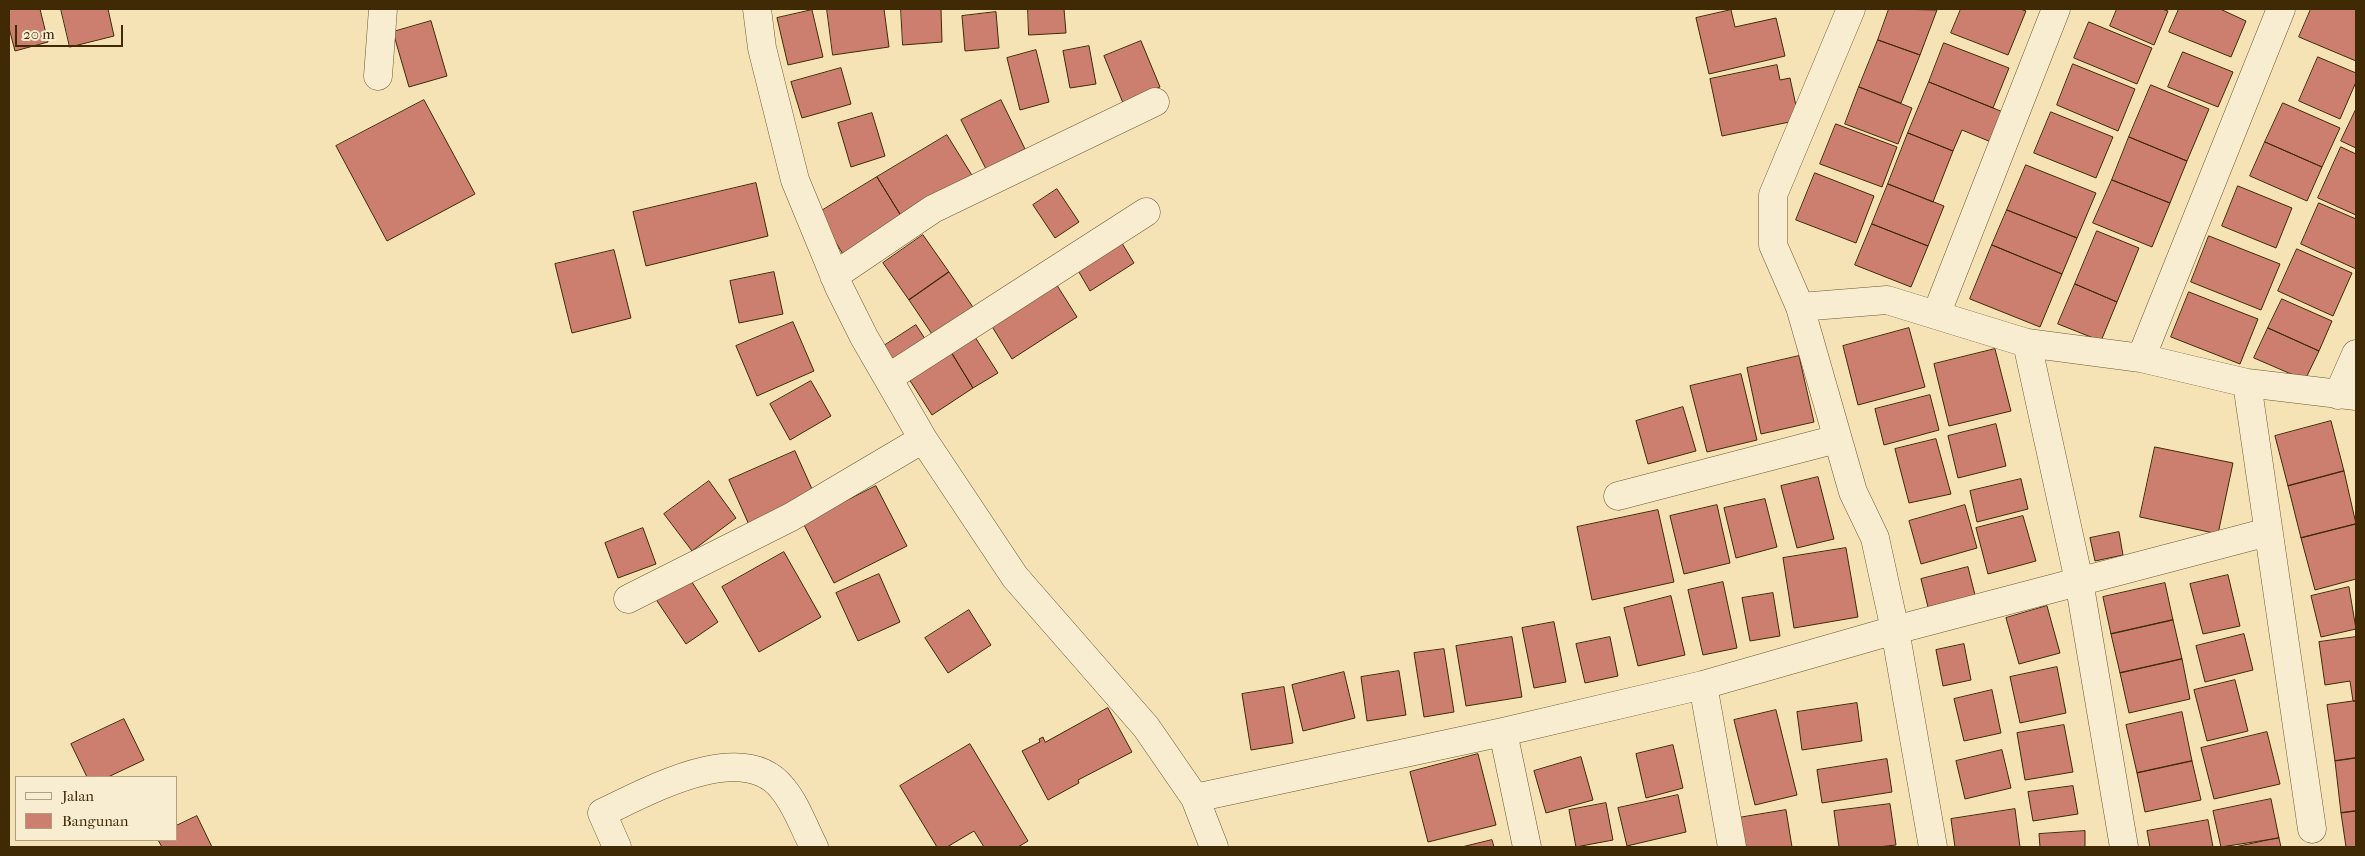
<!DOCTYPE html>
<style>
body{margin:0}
#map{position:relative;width:2365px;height:856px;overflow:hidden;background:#f5e3b6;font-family:"IM FELL French Canon",serif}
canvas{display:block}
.frame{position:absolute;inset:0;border:10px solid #402a06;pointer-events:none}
.legend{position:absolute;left:15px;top:776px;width:162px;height:65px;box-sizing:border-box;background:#f8edd0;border:1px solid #ae9f7f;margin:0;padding:6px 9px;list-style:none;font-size:15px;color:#402a06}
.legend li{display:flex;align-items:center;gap:10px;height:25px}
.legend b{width:25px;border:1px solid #ae9f7f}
.scale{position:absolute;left:15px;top:25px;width:108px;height:22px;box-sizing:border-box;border:2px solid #402a06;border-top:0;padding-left:6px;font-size:15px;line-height:18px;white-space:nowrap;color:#402a06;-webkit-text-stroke:4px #f8edd0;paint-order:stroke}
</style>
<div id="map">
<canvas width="2365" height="856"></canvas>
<div class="frame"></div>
<ul class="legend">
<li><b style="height:6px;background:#f8edd0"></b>Jalan</li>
<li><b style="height:14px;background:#cc7f6e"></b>Bangunan</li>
</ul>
<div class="scale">20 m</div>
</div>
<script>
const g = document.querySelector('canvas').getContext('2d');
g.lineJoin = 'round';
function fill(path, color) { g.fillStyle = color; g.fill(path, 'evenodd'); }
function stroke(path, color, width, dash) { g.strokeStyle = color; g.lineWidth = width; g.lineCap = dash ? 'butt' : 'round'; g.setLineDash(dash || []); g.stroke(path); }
const building = new Path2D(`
 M9,9H40L48,42L15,51L9,28Z
 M61,9H108L114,36L70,47Z
 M827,9H884L889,47L833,55Z
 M901,9H941L942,42L903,45Z
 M1028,9H1064L1066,33L1029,35Z
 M1889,9L1937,10L1920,55L1878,40Z
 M1961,9H2020L2026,11L2008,55L1951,33Z
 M2117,9H2162L2168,11L2154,45L2110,26Z
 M2179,9H2220L2246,21L2231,57L2169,32Z
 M2311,9H2356V61L2299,37Z
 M812,10L823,57L788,65L777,18Z
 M1731,10L1735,27L1776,18L1785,56L1709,74L1696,18Z
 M996,12L999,48L965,51L962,16Z
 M431,21L447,76L409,87L393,32Z
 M2089,22L2152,48L2137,84L2074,58Z
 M1878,40L1920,55L1901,103L1859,87Z
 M1141,41L1160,87L1123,103L1104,56Z
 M1944,43L2009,68L1993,108L1929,82Z
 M1089,46L1096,84L1070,88L1063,51Z
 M1036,50L1049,102L1020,110L1007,58Z
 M2183,52L2233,72L2218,107L2168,87Z
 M2318,57L2356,73V82L2340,119L2299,101Z
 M2073,64L2135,89L2118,131L2057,105Z
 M1777,65L1780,80L1790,78L1799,120L1722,136L1710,79Z
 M841,68L851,104L802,118L791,82Z
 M1929,82L2003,112L1991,142L1962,130L1953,151L1908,133Z
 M2151,85L2209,109L2187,161L2129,137Z
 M1859,87L1912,108L1898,144L1845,124Z
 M424,100L475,194L387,241L336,146Z
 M1001,100L1025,149L986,169L961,120Z
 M2283,103L2340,128L2322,167L2265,142Z
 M2356,109V148L2341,141Z
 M2051,112L2113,137L2096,178L2034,153Z
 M872,113L885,156L851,167L838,123Z
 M1836,124L1897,147L1882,187L1820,164Z
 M1908,133L1953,151L1933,202L1888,184Z
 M947,135L973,177L903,219L877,177Z
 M2129,137L2187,161L2170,203L2112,180Z
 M2265,142L2322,167L2307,201L2250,176Z
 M2341,147L2356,154V215L2318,198Z
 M2026,165L2096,193L2077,238L2007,210Z
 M1815,173L1874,196L1856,243L1796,220Z
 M877,177L903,219L844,256L818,213Z
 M2112,180L2170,203L2152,247L2093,223Z
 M756,183L768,236L646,266L633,212Z
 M1888,184L1944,206L1928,246L1872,224Z
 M2238,186L2292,208L2276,248L2222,226Z
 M1057,189L1079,222L1055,238L1033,205Z
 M2319,203L2356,219V269L2301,244Z
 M2007,210L2077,238L2062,274L1992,245Z
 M1872,224L1928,246L1911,287L1855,265Z
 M2097,231L2139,248L2117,302L2075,284Z
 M923,235L949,272L909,300L883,263Z
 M1117,235L1134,263L1090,291L1073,262Z
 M2209,236L2280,264L2261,310L2191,282Z
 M1992,245L2062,274L2040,327L1970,299Z
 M2297,249L2352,273L2333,316L2278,291Z
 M614,250L631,318L572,333L555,264Z
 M774,272L783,314L739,323L730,281Z
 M949,272L977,313L936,340L909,300Z
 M1053,279L1077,317L1012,359L988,320Z
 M2075,284L2117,302L2101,341L2058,324Z
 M2189,292L2258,319L2240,364L2171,337Z
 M2282,299L2332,321L2319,351L2268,328Z
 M793,322L814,371L757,396L736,346Z
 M916,325L931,348L891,374L876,351Z
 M1909,328L1925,387L1858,405L1843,346Z
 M2268,328L2319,351L2305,380L2254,358Z
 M975,337L998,373L973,388L951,352Z
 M1995,349L2011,411L1949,426L1934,364Z
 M951,352L973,388L932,415L909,379Z
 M1799,356L1814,422L1761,434L1747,368Z
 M1741,374L1757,440L1707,452L1690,386Z
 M811,381L831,416L790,440L770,404Z
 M1930,395L1939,430L1884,445L1875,409Z
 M1683,407L1696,451L1648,464L1636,421Z
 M2331,421L2344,471L2288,486L2275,436Z
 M1996,424L2006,466L1958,478L1948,436Z
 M1936,439L1951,494L1909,503L1895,449Z
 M2155,447L2233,463L2218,534L2140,517Z
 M795,451L816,498L750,527L729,480Z
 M2344,471L2356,524L2301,538L2288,486Z
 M1818,477L1834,539L1797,548L1781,486Z
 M2021,479L2028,509L1977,522L1970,491Z
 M709,481L736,518L692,551L664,514Z
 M876,486L907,546L834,583L803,523Z
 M1765,499L1777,547L1736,558L1724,508Z
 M1717,505L1730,563L1684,574L1670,516Z
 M1965,505L1977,548L1921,564L1909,521Z
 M1658,510L1674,582L1592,600L1577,527Z
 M2023,516L2036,561L1988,574L1976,528Z
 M2356,524V579L2315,590L2301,538Z
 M643,528L656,564L618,578L605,543Z
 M2119,532L2123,555L2095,561L2090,538Z
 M1846,548L1858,617L1794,628L1783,558Z
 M784,552L821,617L759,652L722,587Z
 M1968,567L1975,595L1928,607L1921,579Z
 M686,573L718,622L686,644L653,595Z
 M879,574L900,622L858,641L836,593Z
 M2228,575L2240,626L2203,634L2190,584Z
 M1723,582L1737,648L1703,655L1688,590Z
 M2165,583L2173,620L2111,634L2103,597Z
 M2349,587L2356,629L2321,637L2311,596Z
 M1773,593L1780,636L1750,641L1742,598Z
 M1671,596L1685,655L1638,666L1624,608Z
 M2047,606L2060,653L2019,664L2006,618Z
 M969,610L991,645L948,673L925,638Z
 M2173,620L2182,659L2120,673L2111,634Z
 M1554,622L1566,682L1534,688L1522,628Z
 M2244,634L2253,670L2205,682L2196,646Z
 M1512,637L1522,697L1466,706L1456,646Z
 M1610,637L1618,676L1585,683L1576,644Z
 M2356,637V701H2353L2350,681L2325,685L2319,642Z
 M1964,644L1971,680L1943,686L1936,650Z
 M1444,649L1454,712L1424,717L1414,653Z
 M2182,659L2190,699L2129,713L2120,673Z
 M2057,667L2066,713L2020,723L2010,677Z
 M1399,671L1406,715L1367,721L1361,677Z
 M1344,672L1355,718L1303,731L1292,685Z
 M2235,680L2248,731L2207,741L2194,690Z
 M1284,687L1293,743L1251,750L1242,694Z
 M1992,690L2001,733L1964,741L1954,699Z
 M2353,701H2356V758L2335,761L2327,705Z
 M1857,703L1862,741L1802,750L1797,712Z
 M1108,708L1132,752L1078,780L1079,783L1048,800L1022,751L1040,742L1039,739L1043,737L1045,742Z
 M1776,710L1797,795L1755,805L1734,720Z
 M2182,712L2192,761L2137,773L2126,725Z
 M124,719L144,760L108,777H87L71,744Z
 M2064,725L2073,772L2025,780L2017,733Z
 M2267,732L2280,784L2214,799L2201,748Z
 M970,744L1028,841L1018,847H984L974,831L947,847H937L900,786Z
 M1673,745L1683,788L1646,798L1636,754Z
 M2002,750L2011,788L1965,799L1956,761Z
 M1478,754L1496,825L1428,842L1410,772Z
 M1581,757L1593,800L1546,813L1534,771Z
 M2356,758V811L2341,813L2335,761Z
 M1887,759L1892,792L1822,803L1817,770Z
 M2192,761L2201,800L2145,812L2137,773Z
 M2073,786L2078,814L2033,821L2028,792Z
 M1678,795L1686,832L1627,846L1618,808Z
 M2271,799L2279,838L2221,847L2213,811Z
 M1606,803L1613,840L1576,847L1569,810Z
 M1890,804L1896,845L1878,847H1839L1834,811Z
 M2015,809L2020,847H1955L1951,819Z
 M1786,810L1792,847H1743L1738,818Z
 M2356,811V847H2346L2341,813Z
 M197,816L212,847H162L158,840H176V826Z
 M2208,820L2213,847H2150L2147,831Z
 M2085,831V847H2040L2039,834Z
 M2279,838L2281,847H2235Z
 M1492,840L1494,847H1462Z`);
fill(building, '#cc7f6e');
stroke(building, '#402a06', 1);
const minor = new Path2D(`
 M757,9L762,48L795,180L839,287L864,337L923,439L1015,577L1146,727L1195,798L1214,847
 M1851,9L1773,195V245L1800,307L1853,492L1875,538L1895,630L1933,847
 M378,76L383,9
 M834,276L933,209L1155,102
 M1800,307L1887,300L2027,343L2141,358L2247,383L2356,396
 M1936,315L2056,9
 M2027,343L2079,581L2124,847
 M2141,358L2281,9
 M888,378L1146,212
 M2247,383L2312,829
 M2338,395L2356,354
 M1618,496L1837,439
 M628,599L791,517L923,439
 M1703,685L1732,847
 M1503,732L1527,847
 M1195,798L1503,732L1703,685L1895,630L2268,532
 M617,847L602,813C647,792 743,737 783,789C797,806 804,828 814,847`);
stroke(minor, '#6d5832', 29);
stroke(minor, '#f8edd0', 28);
</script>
